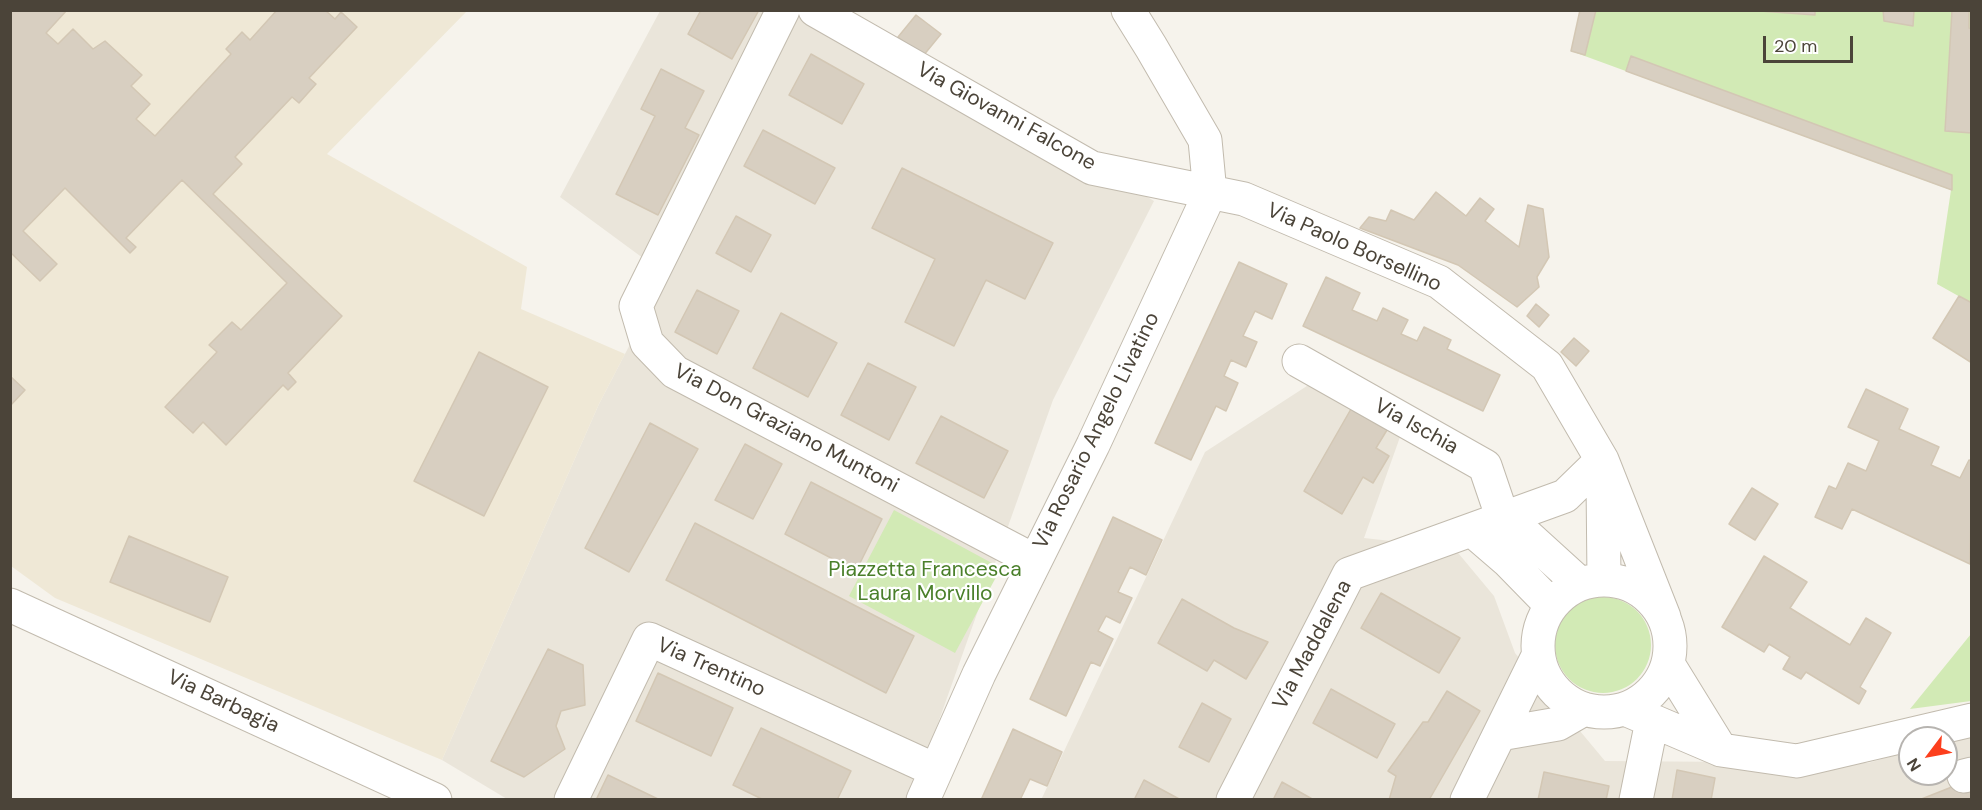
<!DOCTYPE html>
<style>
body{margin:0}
#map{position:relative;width:1982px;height:810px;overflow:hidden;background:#f6f3ec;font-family:"DM Sans",sans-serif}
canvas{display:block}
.frame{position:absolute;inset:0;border:12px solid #4b4439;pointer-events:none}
.north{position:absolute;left:1898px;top:726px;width:60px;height:60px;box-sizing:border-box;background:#fff;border:2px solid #b7b4b0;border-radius:50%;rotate:238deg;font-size:16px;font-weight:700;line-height:24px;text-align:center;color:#4b4439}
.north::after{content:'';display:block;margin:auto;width:21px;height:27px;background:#fc3f1d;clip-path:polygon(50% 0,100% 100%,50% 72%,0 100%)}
.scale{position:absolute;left:1763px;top:36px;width:90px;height:27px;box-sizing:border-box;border:3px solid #4b4439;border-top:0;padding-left:8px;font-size:18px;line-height:21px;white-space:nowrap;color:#4b4439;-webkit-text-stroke:4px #fff;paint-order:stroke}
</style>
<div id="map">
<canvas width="1982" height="810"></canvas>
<div class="frame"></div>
<div class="north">N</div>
<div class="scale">20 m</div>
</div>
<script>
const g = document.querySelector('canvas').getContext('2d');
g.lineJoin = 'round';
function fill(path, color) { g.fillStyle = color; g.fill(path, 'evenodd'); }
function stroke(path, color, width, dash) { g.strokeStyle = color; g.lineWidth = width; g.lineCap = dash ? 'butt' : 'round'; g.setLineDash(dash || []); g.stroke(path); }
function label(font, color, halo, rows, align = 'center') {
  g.font = font + ' "DM Sans",sans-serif'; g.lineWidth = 4.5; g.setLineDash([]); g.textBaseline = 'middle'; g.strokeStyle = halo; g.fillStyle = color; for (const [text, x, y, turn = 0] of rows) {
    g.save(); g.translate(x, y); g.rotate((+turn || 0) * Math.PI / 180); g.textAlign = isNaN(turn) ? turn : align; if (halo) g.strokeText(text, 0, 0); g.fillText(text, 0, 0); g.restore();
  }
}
fill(new Path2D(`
 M660,11H841L1154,201L1053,400L911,799H507L442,760L599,404L666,275L560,197Z
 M1310,384L1405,423L1364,538L1454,548L1494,596L1515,653L1605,761L1868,763L1910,751V774H1946V741L1971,734V799L1041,800L1205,452Z`), '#eae5da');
fill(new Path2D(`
 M11,11H467L327,154L527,267L521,309L625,354L599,404L442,760L55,598L11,566Z`), '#efe8d6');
fill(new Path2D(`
 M1580,11H1971V303L1937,284L1951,190L1571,51Z
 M894,510L1001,568L955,653L849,596Z
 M1555 645a48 48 0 1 1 96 0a48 48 0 1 1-96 0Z
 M1971,634V701L1910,709Z`), '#d2eab5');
const building = new Path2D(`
 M10,10H67L46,33L58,44L73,29L93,49L105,41L142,75L131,86L150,104L136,119L155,136L231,54L226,49L242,32L250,40L277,10H325L335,19L341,12L357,27L309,78L316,84L299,103L292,97L235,157L242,164L213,194L342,316L288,373L296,382L288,390L283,385L226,445L203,422L193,433L165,407L217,352L209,345L232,322L241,330L287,283L182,180L126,238L136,247L130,253L65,188L23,231L57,264L40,281L10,252Z
 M701,10H759L732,59L688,34Z
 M1580,10H1596L1585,55L1571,51Z
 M1746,10H1815V15Z
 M1883,10H1914L1913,26L1884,21Z
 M1952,10H1969V28L1972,29V133L1945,131Z
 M916,15L941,34L923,56L898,37Z
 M811,54L864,84L842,124L789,95Z
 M1631,56L1952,175V190L1626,71Z
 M661,69L704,91L685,128L699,135L658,215L616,194L655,116L641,109Z
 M763,130L835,168L815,204L744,166Z
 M902,168L1053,243L1025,299L986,280L954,346L905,322L935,259L872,228Z
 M1436,192L1466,216L1480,198L1494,209L1485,221L1519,247L1528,205L1543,209L1549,257L1537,277L1539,287L1517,307L1458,265L1360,228L1369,217L1386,221L1391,210L1414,220Z
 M736,216L771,235L751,272L716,253Z
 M1239,262L1287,284L1272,319L1255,311L1243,336L1257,342L1246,367L1231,360L1224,376L1238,383L1226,411L1216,406L1191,460L1155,443Z
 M1326,277L1360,293L1352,310L1377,321L1383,308L1408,320L1401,334L1417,341L1424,327L1451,340L1447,349L1500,375L1483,411L1303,326Z
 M697,290L739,311L717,354L675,332Z
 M1959,296L1972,303V363L1933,338Z
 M1536,304L1549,315L1539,327L1527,316Z
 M781,313L837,343L808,397L753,368Z
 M1574,338L1589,351L1576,366L1561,352Z
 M479,352L548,387L484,516L414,481Z
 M868,363L916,387L889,440L841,415Z
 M10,376L25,390L10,406Z
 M1866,389L1908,409L1899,429L1939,447L1931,465L1960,478L1969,460L1972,461L1970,564L1852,509L1842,529L1815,517L1829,486L1836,489L1848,463L1866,471L1879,441L1848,427Z
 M1351,409L1387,430L1376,448L1389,456L1373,483L1363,477L1342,514L1304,491Z
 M941,416L1008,451L984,498L916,463Z
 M650,423L698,449L629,572L585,548Z
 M745,444L782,464L753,519L715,500Z
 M811,482L882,519L856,571L785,534Z
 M1752,488L1778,504L1755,540L1729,524Z
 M1113,517L1162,540L1146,575L1130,567L1118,592L1132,598L1120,623L1106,616L1098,631L1113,639L1100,666L1091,662L1066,716L1030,699Z
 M695,523L914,636L886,693L666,580Z
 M129,536L228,577L210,622L110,582Z
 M1764,556L1807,582L1790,608L1850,645L1866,618L1891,633L1860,687L1866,691L1859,704L1806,672L1801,679L1783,669L1790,657L1769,644L1764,652L1722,627Z
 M1381,593L1460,638L1439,673L1361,628Z
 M1182,599L1234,628L1268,642L1246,679L1214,660L1207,671L1158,643Z
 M548,649L583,665L585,705L561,711L556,726L565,749L524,777L491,761Z
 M658,673L733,708L711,756L636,721Z
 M1331,689L1395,724L1377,758L1313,723Z
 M1447,691L1480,711L1429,800H1389L1396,776L1388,771L1423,722H1428Z
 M1202,703L1231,719L1209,762L1179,747Z
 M761,728L851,771L837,800H764L733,785Z
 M1013,729L1062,752L1047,786L1030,779L1020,800H981Z
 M1677,770L1715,778L1711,800H1672Z
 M1544,772L1609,786L1606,800H1538Z
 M608,775L660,800H596Z
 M1972,779V800H1919Z
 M1144,780L1181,800H1134Z
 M1282,782L1314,800H1273Z`);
fill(building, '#d8cfc1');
stroke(building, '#d3c7b4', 1.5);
const minor = new Path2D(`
 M783,10L636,306L647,343L675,372L1035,561
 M815,10L1092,168L1244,199L1439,282L1547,366L1602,460L1664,617
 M1299,361L1485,466L1503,519
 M1603,482L1604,579
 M1472,530L1508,561L1551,605
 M1484,531L1524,533L1579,583
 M1538 646a66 66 0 1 1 132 0a66 66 0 1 1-132 0Z
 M10,605L435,800
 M1668,664L1721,750
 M1625,709L1721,750L1797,761L1972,720
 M1500,734L1558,724L1584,709
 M1964,776L1972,774
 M571,800L649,639L935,770
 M923,800L979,674L1093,445L1210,193L1205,140L1151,47L1128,10
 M1233,800L1349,574L1565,496L1602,460
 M1467,800L1538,656
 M1636,800L1652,721`);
stroke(minor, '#c2bbae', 35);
stroke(minor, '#fff', 33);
label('21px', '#4b4439', '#fff', [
 ["Via Giovanni Falcone",1006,117,29],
 ["Via Paolo Borsellino",1354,248,24],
 ["Via Ischia",1416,427,29],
 ["Via Don Graziano Muntoni",786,429,28],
 ["Via Rosario Angelo Livatino",1097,431,-64],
 ["Via Maddalena",1313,645,-62],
 ["Via Trentino",711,668,24],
 ["Via Barbagia",223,702,25]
]);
label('21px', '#4a7f2a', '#fff', [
 ["Piazzetta Francesca",925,570],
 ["Laura Morvillo",925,594]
]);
</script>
